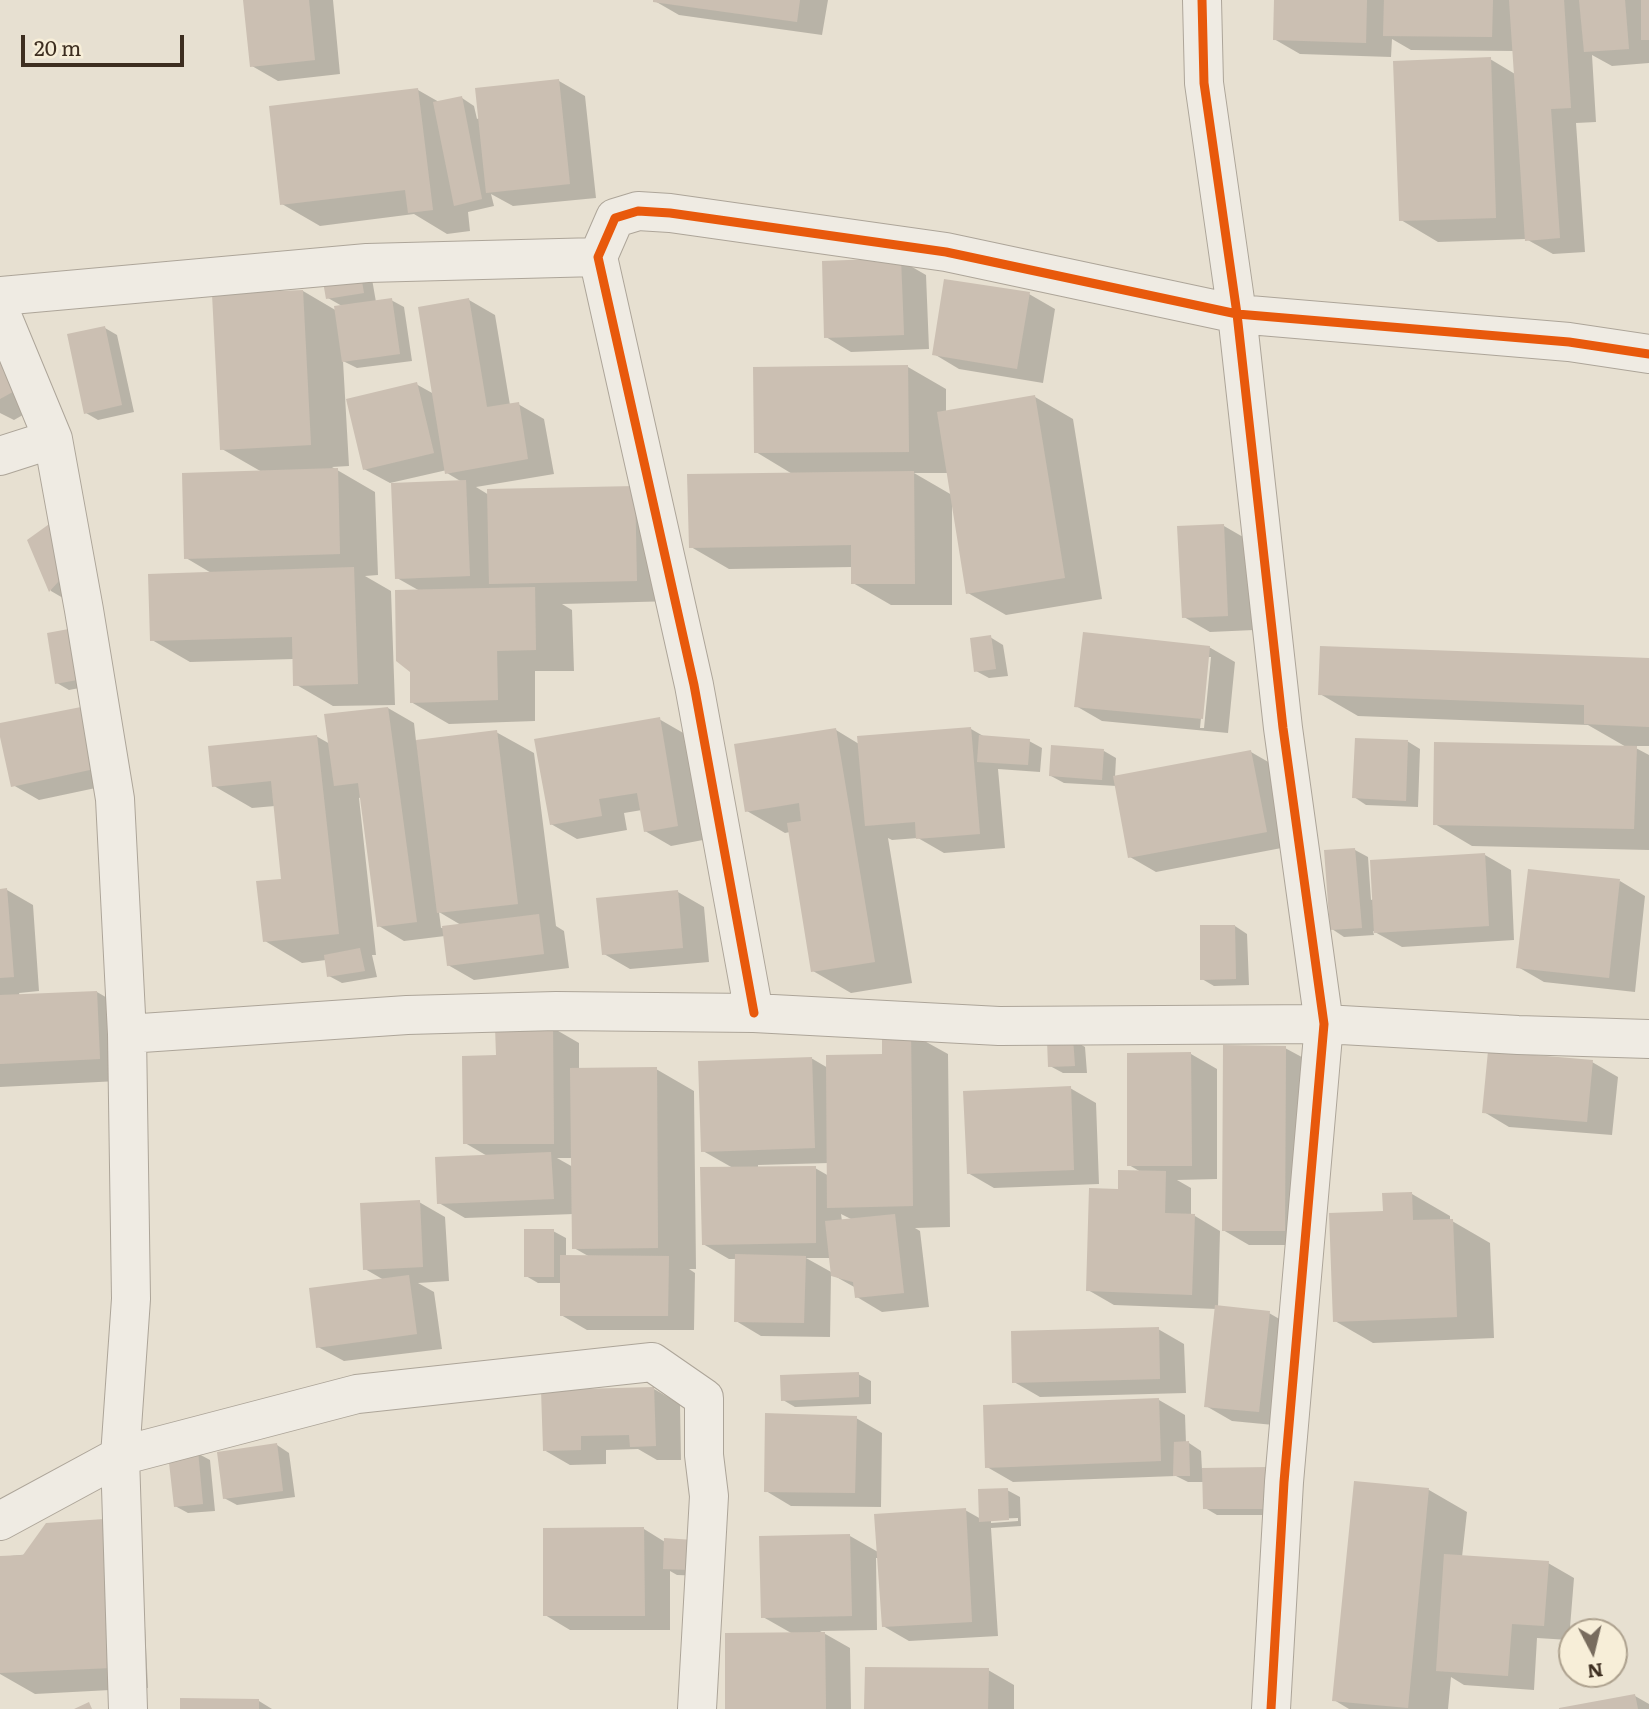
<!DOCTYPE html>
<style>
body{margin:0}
#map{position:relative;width:1649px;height:1709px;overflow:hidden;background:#e7e0d1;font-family:Literata,serif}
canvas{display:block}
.north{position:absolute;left:1558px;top:1618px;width:70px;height:70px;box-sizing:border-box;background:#f7eed8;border:2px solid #ada18e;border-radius:50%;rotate:173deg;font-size:19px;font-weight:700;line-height:28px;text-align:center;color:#3d2e20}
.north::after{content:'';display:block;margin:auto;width:24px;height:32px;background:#786c5e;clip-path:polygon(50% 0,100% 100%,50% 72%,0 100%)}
.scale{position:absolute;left:21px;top:35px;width:163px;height:32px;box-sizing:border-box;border:4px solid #3d2e20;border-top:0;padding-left:9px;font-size:21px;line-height:24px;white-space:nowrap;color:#3d2e20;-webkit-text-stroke:5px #f7eed8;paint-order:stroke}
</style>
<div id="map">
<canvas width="1649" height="1709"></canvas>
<div class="north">N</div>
<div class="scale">20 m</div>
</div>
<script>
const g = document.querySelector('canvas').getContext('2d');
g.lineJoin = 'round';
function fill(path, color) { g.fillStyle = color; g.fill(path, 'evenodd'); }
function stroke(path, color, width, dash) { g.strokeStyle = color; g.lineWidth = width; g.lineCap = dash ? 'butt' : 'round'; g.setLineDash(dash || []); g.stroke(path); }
fill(new Path2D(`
 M245,0H333L340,74L278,81L252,66Z
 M653,0H828L822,35L679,15Z
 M1275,0H1649V63L1612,66L1592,55L1596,122L1576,123L1585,252L1553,254L1526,239L1438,242L1401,220L1490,59L1515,74L1514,51L1411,50L1392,39L1391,57L1300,54L1274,39Z
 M559,81L585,96L596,198L513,206L491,194L494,206L468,212L470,231L447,234L414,214L320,226L282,204L418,90L439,102L462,98L474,106L477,119Z
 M900,260L926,275L929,349L851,352L826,337Z
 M324,278L372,279L376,302L391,300L404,307L412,361L357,368L343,361L349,466L332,467L375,492L378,575L365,576L391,591L395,705L333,706L295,684L294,659L190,662L152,640L213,574L186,558L262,472L222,449L303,291L337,311L342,306L328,298Z
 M1029,294L1055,309L1043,383L959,369L934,354Z
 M469,300L495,315L510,405L518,404L544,419L554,474L476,487L489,495L634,488L675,601L562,604L572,610L574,671H535V721L449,724L411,702L420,591L397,578L462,482L447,473V470L390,483L364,469L416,384L434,394Z
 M0,323L44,403L14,420L0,413Z
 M105,328L117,335L134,412L98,420L86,413Z
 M908,367L946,389V412L1035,397L1073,419L1102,599L1006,615L968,593L954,504L952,505V605H891L853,583V567L729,569L691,547L794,475L756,452ZM914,473H948L952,495Z
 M52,524L63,598L51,591L30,541Z
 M1224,526L1250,541L1254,630L1210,632L1184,617Z
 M49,634L95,685L69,690L57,683Z
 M990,637L1003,645L1008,676L989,678L976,671Z
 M1209,647L1235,662L1228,733L1102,721L1076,706ZM1207,657H1211L1204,728H1200Z
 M1649,660V746H1632L1649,755V850L1472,846L1435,824L1628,748L1588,725L1358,716L1320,694Z
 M388,708L414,723L416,741L496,732L534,753L556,926L564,931L569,968L474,980L448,965L445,936L404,941L379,926L362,797L359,798L376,955H372L377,977L342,983L329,976L326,960L302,963L265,941L283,881L275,806L252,808L214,786L316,736L330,744ZM439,912L461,925L441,928Z
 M659,719L685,734L703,840L671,846L645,831L642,810L624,813L627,830L577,839L551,824Z
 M0,725L124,782L39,800L13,785Z
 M971,729L985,737L1029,741L1042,748L1040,772L998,769L1005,848L944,853L918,838L892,840L888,838L912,983L851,993L813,971L790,832L785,833L747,811L836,730L859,744Z
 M1407,741L1420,749L1418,807L1366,805L1354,797Z
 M1104,751L1116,758L1115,777L1251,752L1277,767L1292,846L1156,872L1130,857L1117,786L1064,783L1051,776Z
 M1355,850L1368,857L1371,900L1485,855L1511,870L1514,940L1402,947L1373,931L1374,935L1344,937L1332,929Z
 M1620,881L1645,896L1635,992L1544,982L1518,967Z
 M0,890H7L33,905L39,991L19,993L20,996L97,992L135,1014L138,1080L0,1087Z
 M678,892L704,907L709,962L630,969L604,954Z
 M1235,926L1247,934L1249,985L1214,986L1202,979Z
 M553,1028L579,1043V1070L656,1069L694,1091L696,1269H689L695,1273L694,1330H587L561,1315L562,1283H538L526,1276L553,1231L566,1238V1257H590L574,1248V1214L465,1218L439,1203L489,1157L465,1143L498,1057ZM557,1158H573V1167Z
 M910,1033L948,1054L950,1227L915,1228L920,1231L929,1307L882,1312L857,1297L856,1288L831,1274L830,1337L761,1336L736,1321V1259H729L703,1244L733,1168L703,1151L811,1058L828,1068L883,1056ZM829,1163V1176L815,1168H758V1165ZM841,1214L853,1220L842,1221ZM806,1258H831L833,1273Z
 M1073,1040L1085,1047L1087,1073H1063L1050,1066Z
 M1285,1048L1311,1062L1310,1245H1249L1223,1230Z
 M1129,1054H1191L1217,1069V1179L1177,1180L1191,1188V1216H1195L1220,1231L1218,1307L1269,1313L1295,1328L1284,1426L1232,1421L1206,1406L1217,1309L1114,1305L1088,1290L1120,1191L1141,1172L1129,1165Z
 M1592,1062L1618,1077L1612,1135L1509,1127L1484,1112Z
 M1070,1088L1096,1103L1099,1184L994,1188L968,1173Z
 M1412,1194L1450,1216V1221H1452L1490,1243L1494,1338L1373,1343L1335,1321L1385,1213Z
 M419,1202L445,1217L449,1281L418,1283L434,1292L442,1349L344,1361L318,1347L384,1280L365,1269Z
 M1158,1329L1184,1344L1186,1393L1040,1397L1014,1382Z
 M858,1374L871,1381V1404L795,1407L783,1400Z
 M654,1389L680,1404L681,1460H657L638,1449L606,1450V1464L570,1465L544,1450Z
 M1159,1400L1185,1415L1186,1443H1189L1201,1451L1202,1470L1268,1469L1281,1515H1217L1205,1508L1204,1482H1188L1176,1476L1013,1482L987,1467Z
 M856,1418L882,1433L881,1507L791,1506L766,1491Z
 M277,1445L289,1453L295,1497L237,1505L224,1498Z
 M197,1453L210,1460L215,1511L188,1513L175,1506Z
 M1355,1483L1429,1490L1467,1512L1462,1557L1548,1563L1574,1578L1569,1640L1537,1638L1534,1690L1464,1685L1451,1677L1448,1709H1349L1334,1700Z
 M1007,1490L1020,1497L1021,1526L991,1528L998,1636L909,1641L883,1626L879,1558H876L877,1630L820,1631L850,1648L851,1709H727L793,1634L763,1617L850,1536L878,1552L965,1510L981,1519ZM1018,1518V1521L991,1523V1519Z
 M644,1529L665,1542L705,1576L677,1575L670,1571V1630H570L545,1615Z
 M141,1543L148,1688L35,1694L0,1674V1557Z
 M988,1670L1014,1685V1709H866Z
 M1635,1696L1649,1704V1709H1561Z
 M259,1701L272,1709H181Z`), '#0003');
fill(new Path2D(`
 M243,0H309L315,60L250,67Z
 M653,0H800L797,22L653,2Z
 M1274,0H1367L1366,43L1273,40Z
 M1384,0H1493L1492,37L1383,36Z
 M1509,0H1564L1571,108L1551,109L1560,238L1525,241Z
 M1579,0H1625L1629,49L1584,52Z
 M1641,0H1649V40H1641Z
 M1491,57L1496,218L1399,221L1393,61Z
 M559,79L570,184L486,193L475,88Z
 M418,88L433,210L408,213L405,190L280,205L269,106Z
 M462,96L482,199L454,206L433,102Z
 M901,258L904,335L824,338L822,261Z
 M360,270L364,293L326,299L322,276Z
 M944,279L1030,292L1017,369L932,355Z
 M303,290L311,445L220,450L212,294Z
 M392,298L400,354L342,362L334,306Z
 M469,298L487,407L519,402L528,459L445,474L418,307Z
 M105,326L122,405L84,414L67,334Z
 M0,353L20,388L0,399Z
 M908,365L909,452L754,453L753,367Z
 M417,382L434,453L363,470L346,399Z
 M1035,395L1065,578L966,594L937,412Z
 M338,468L340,554L184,559L182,473Z
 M914,471L915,584H851V545L689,548L687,474Z
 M466,480L470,576L395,579L391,483Z
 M635,486L637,581L489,584L487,489Z
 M52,522L68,571L49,592L27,540Z
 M1224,524L1228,616L1182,618L1177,526Z
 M354,567L358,684L293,686L292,637L150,641L148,574Z
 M535,587L536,650L497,651L498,700L410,703V672L396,661L395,590Z
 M74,628L83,679L55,684L47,633Z
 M1083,632L1210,646L1203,719L1074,707Z
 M991,635L996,669L974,672L970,638Z
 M1320,646L1649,658V727L1584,724V705L1318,695Z
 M86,706L99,768L11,787L0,737V723Z
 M388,707L417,922L377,927L358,783L334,786L324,714Z
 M660,717L678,826L644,832L637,793L599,799L602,816L550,825L534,739Z
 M971,727L980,834L916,839L915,822L865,826L857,736Z
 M836,728L875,962L811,972L787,823L801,821L799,803L745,812L734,744Z
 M497,730L518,904L437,913L416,740Z
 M317,735L339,934L263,942L256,881L281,879L271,781L212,787L208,746Z
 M979,735L1030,739L1028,765L977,762Z
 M1355,738L1408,740L1406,801L1352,798Z
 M1434,742L1637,746L1634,829L1433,825Z
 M1051,745L1104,749L1102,780L1049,776Z
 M1251,750L1267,832L1128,858L1113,776Z
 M1355,848L1362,928L1330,930L1324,850Z
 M1485,853L1489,926L1374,933L1370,860Z
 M1528,869L1620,879L1609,978L1516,968Z
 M7,888L14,977L0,978V889Z
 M678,890L683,948L602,955L596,898Z
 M539,914L544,954L447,966L442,926Z
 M1200,925H1235L1236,979L1200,980Z
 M360,948L365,971L327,977L324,955Z
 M97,991L100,1059L0,1064V995Z
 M495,1027H553L554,1144H463L462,1056L496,1055Z
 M911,1031L913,1206L827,1208L826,1055L882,1054V1032Z
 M1073,1038L1075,1066L1048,1067L1047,1040Z
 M1223,1045L1286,1046L1285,1231H1222Z
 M1488,1051L1593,1060L1587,1122L1482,1113Z
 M1191,1052L1192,1166H1127V1053Z
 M812,1057L815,1148L701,1152L698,1061Z
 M657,1067L658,1248L572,1249L570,1068Z
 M1071,1086L1074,1170L967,1174L963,1091Z
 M551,1152L554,1199L437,1204L435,1157Z
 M816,1166V1243L702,1245L700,1167Z
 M1118,1170L1166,1171L1165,1213L1195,1214L1192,1295L1086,1291L1089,1188L1118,1189Z
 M1412,1192L1413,1220L1453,1219L1457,1317L1333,1322L1329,1213L1383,1211L1382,1193Z
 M420,1200L423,1267L363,1270L360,1203Z
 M895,1214L904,1293L855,1298L853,1282L831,1276L825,1221Z
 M524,1229H554V1277H524Z
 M735,1254L806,1256L804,1323L734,1322Z
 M560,1255L669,1256L668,1316H560Z
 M409,1275L417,1334L316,1348L309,1288Z
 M1215,1305L1270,1311L1259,1412L1204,1407Z
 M1159,1327L1160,1379L1012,1383L1011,1331Z
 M859,1372V1397L781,1401L780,1375Z
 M654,1387L656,1446L630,1447L629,1435L581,1436V1450L543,1451L541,1390Z
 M1159,1398L1161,1461L985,1468L983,1405Z
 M765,1413L857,1416L855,1493L764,1492Z
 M1189,1441L1190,1476H1173L1174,1442Z
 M277,1443L283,1491L223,1499L217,1452Z
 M198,1451L203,1504L174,1507L168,1454Z
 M1269,1467V1509H1203L1202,1468Z
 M1354,1481L1429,1488L1408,1708L1332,1701Z
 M1008,1488L1009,1520L979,1522L978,1489Z
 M966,1508L972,1622L882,1627L874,1514Z
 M104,1519L111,1668L0,1673V1556L23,1555L46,1523Z
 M644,1527L645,1616H543V1528Z
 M850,1534L852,1616L761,1618L759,1536Z
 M664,1538L694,1540L693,1570L663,1569Z
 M1444,1554L1549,1561L1544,1626L1512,1624L1508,1676L1436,1671Z
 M825,1632L826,1709H725V1633Z
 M865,1667L989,1668L988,1709H864Z
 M1635,1694L1638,1709H1559V1708Z
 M180,1698L259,1699V1709H180Z
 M89,1702L92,1709H74Z`), '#cbbfb2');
const minor = new Path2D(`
 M1202,0L1204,83L1237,314L1283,728L1324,1024L1284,1482L1271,1709
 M0,296L367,263L598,257
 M0,311L53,439L84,610L115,799L127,1034L131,1299L120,1456L128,1709
 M0,456L53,439
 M754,1013L694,685L598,257L615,218L638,211L670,213L946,252L1237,314L1569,342L1649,354
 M127,1034L407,1015L556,1011L754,1013L999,1026L1324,1024L1518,1035L1649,1039
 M0,1521L120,1456L357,1394L652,1362L704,1398V1455L709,1496L697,1709`);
stroke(minor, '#ada599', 40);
stroke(minor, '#efebe3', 38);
stroke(new Path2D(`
 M1202,0L1204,83L1237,314L1283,728L1324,1024L1284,1482L1271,1709
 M754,1013L694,685L598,257L615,218L638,211L670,213L946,252L1237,314L1569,342L1649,354`), '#e8590c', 9);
</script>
